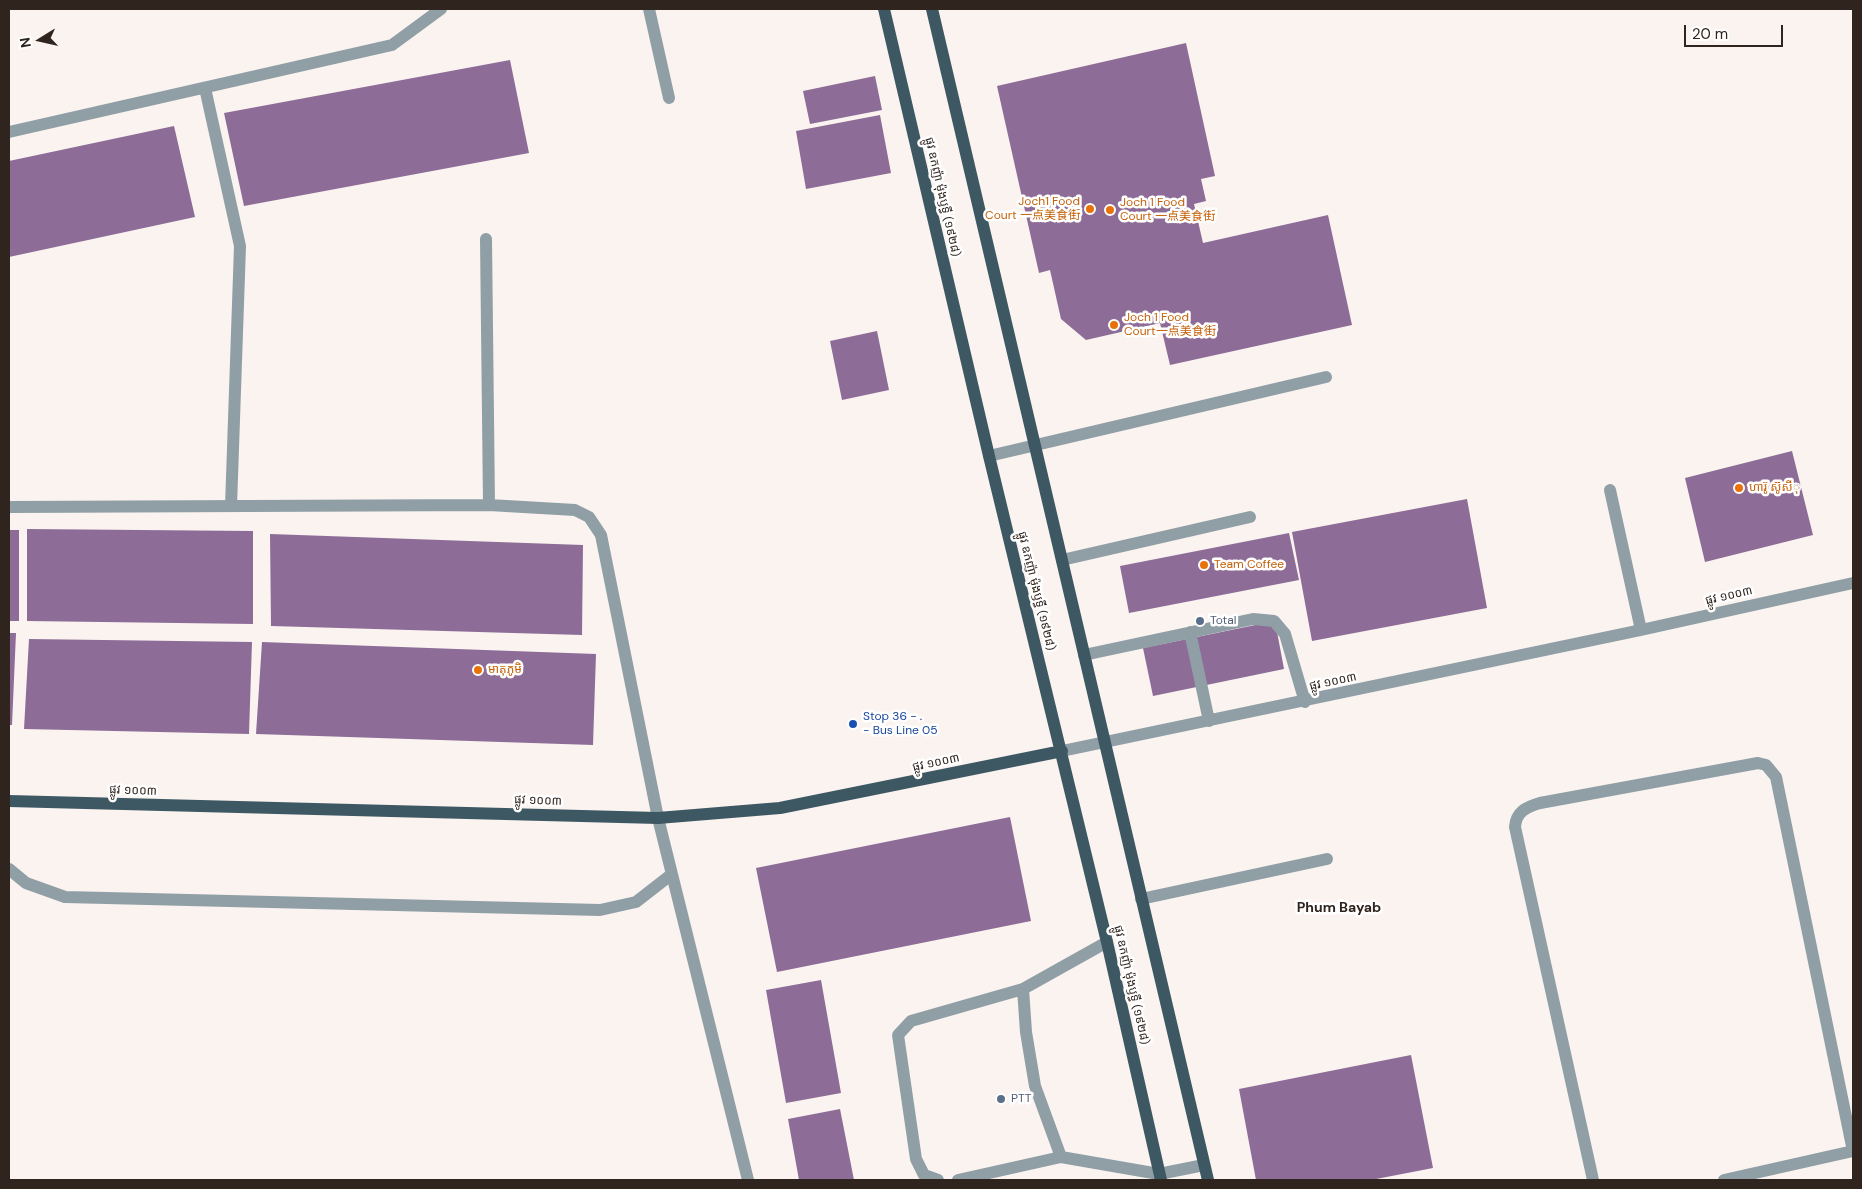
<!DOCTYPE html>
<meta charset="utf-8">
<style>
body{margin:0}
#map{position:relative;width:1862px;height:1189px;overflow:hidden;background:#faf3f0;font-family:"DM Sans",sans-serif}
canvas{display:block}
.frame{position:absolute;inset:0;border:10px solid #30241e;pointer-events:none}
.north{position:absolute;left:15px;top:15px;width:50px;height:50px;-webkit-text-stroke:4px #fff;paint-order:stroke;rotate:260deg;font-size:14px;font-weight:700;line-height:20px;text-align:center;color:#30241e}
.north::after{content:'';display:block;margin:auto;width:18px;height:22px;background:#30241e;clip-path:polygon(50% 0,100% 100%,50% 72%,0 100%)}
.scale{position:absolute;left:1684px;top:25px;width:99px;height:22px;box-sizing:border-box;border:2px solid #30241e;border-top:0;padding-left:6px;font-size:15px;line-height:18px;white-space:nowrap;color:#30241e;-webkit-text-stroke:4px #fff;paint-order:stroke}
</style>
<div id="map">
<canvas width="1862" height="1189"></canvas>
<div class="frame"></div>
<div class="north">N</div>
<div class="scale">20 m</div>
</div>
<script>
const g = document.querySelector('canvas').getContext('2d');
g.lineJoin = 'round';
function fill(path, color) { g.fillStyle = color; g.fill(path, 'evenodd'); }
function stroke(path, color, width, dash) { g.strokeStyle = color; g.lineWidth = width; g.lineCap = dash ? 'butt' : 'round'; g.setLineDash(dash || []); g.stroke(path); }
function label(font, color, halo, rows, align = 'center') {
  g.font = font + ' "DM Sans","Noto Sans SC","Noto Sans Khmer",sans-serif'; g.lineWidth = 5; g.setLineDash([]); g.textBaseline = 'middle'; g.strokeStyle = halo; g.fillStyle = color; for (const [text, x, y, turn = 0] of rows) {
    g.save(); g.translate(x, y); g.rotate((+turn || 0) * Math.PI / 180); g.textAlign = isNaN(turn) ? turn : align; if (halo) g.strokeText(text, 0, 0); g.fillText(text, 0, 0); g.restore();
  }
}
fill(new Path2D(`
 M1186,43L1215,176L1201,179L1206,201L1194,204L1203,243L1328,215L1352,325L1170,365L1160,323L1086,340L1061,319L1050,270L1039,273L997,86Z
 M510,60L529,153L244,206L224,113Z
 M875,76L882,110L810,124L803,91Z
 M880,115L891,173L806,189L796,131Z
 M174,126L195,217L9,257V161Z
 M877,331L889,390L842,400L830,341Z
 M1792,451L1813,535L1705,562L1685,478Z
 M1467,499L1487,608L1312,641L1292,532Z
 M27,529L253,531V624L27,621Z
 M9,530H19V621H9Z
 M1289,533L1299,580L1129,613L1120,566Z
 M270,534L583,545L582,635L271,626Z
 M1275,621L1284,669L1153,696L1143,648Z
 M9,633H16L12,725H9Z
 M29,639L252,642L249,734L24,729Z
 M262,642L596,654L593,745L256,734Z
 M1010,817L1031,921L777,972L756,868Z
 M821,980L841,1093L786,1103L766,990Z
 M1411,1055L1433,1168L1371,1180H1256L1239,1089Z
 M840,1109L854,1180H799L788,1119Z`), '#8d6c97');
stroke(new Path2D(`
 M649,9L669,98
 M205,88L240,246L231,506
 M9,132L392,45L441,9
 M486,239L489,505
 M989,456L1326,377
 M1610,490L1641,630
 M9,507L489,505L575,510L589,517L601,535L658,818L748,1180
 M1062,560L1250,517
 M1190,632L1209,721
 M1084,655L1253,619L1274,621L1285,634L1305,702
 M1062,751L1641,630L1853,583
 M9,869L26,883L65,897L600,910L636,902L672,874
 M1141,899L1327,859
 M1107,942L1023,989L1026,1032L1035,1086L1061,1157L1159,1174L1204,1165
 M938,1180L924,1175L916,1159L898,1035L911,1021L1023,989
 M958,1180L1061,1157
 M1593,1180L1515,827C1516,812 1526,807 1540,803L1758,763L1766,765L1776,777L1853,1151
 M1724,1180L1853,1151`), '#909fa5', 12);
stroke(new Path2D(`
 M884,9L989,456L1107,942L1161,1180
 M932,9L1208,1180
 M9,801L658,818L780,808L1062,751`), '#3d5863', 12);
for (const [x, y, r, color] of [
 [1090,209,5,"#e8710a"],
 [1110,210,5,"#e8710a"],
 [1114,325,5,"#e8710a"],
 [1739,488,5,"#e8710a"],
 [1204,565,5,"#e8710a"],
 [1200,621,5,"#5c6f8a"],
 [478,670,5,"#e8710a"],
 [853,724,5,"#1a4fb4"],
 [1001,1099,5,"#5c6f8a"]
]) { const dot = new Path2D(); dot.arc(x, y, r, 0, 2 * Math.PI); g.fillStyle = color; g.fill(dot); stroke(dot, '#fff', 2); }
label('12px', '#30241e', '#fff', [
 ["ផ្លូវ ឧកញ៉ា ម៉ុងឫទ្ធី (១៩២៨)",942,197,77],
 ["ផ្លូវ ឧកញ៉ា ម៉ុងឫទ្ធី (១៩២៨)",1036,591,76],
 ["ផ្លូវ ១០០៣",1729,596,-13],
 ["ផ្លូវ ១០០៣",1333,682,-12],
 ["ផ្លូវ ១០០៣",936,763,-12],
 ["ផ្លូវ ១០០៣",133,791,2],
 ["ផ្លូវ ១០០៣",538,801,2],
 ["ផ្លូវ ឧកញ៉ា ម៉ុងឫទ្ធី (១៩២៨)",1131,985,77]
]);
label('12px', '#c56008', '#fff', [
 ["Joch1 Food",1080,202,"right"],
 ["Court 一点美食街",1080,216,"right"],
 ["Joch 1 Food",1120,203],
 ["Court 一点美食街",1120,217],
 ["Joch 1 Food",1124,318],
 ["Court一点美食街",1124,332],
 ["ហារ៊ូ ស៊ូសីុ",1749,488],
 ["Team Coffee",1214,565],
 ["មាតុភូមិ",488,670]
], 'left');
label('12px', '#4e5e75', '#fff', [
 ["Total",1210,621],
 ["PTT",1011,1099]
], 'left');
label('12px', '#164399', '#fff', [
 ["Stop 36 - .",863,717],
 ["- Bus Line 05",863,731]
], 'left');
label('bold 14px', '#30241e', '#fff', [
 ["Phum Bayab",1339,908]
]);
</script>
